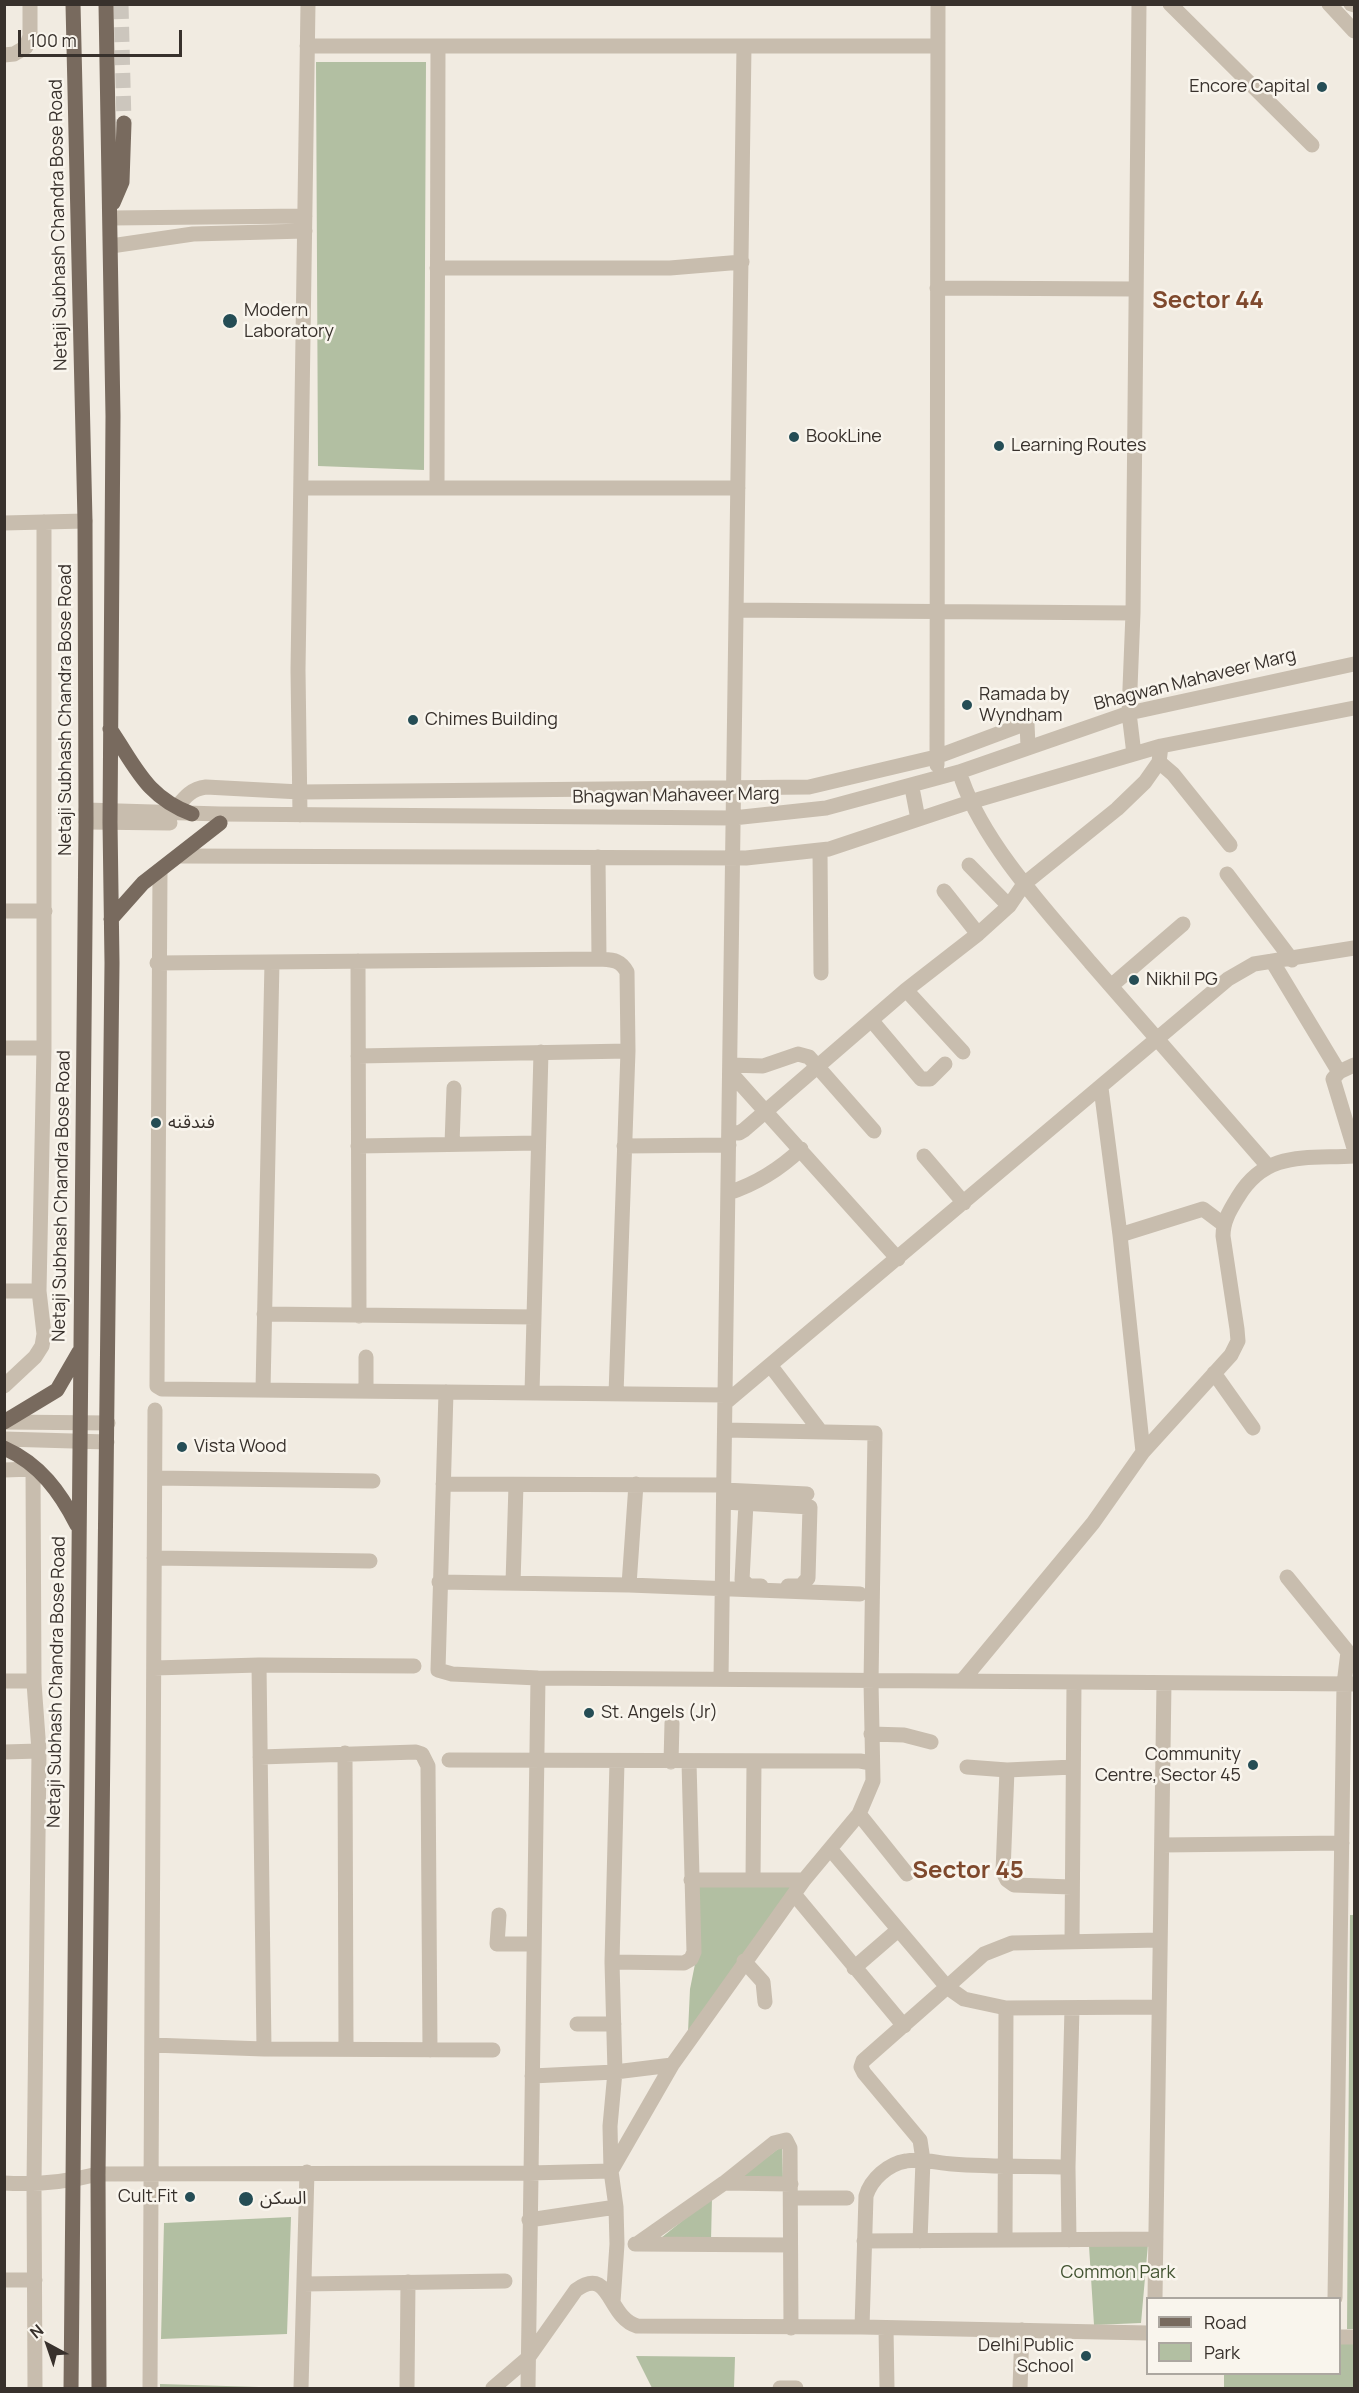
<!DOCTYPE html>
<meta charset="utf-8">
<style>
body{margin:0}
#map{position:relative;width:1359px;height:2393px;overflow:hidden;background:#f1ebe1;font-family:Manrope,sans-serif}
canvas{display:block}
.frame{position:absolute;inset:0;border:6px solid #38312c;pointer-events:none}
.legend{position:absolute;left:1146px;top:2297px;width:195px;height:78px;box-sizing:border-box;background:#f9f5ed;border:2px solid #aca7a0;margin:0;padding:8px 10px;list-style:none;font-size:18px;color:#38312c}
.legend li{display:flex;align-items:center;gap:12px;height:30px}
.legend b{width:30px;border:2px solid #aca7a0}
.north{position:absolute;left:18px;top:2315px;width:60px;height:60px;-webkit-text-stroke:4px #f9f5ed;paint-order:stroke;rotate:320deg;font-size:16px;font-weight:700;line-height:24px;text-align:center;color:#38312c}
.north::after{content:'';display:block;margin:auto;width:21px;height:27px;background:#38312c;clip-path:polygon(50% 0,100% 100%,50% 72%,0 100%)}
.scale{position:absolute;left:18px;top:30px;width:164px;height:27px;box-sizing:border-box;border:3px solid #38312c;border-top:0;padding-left:8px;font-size:18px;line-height:21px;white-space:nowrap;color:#38312c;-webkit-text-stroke:4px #f9f5ed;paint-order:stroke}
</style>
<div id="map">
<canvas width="1359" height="2393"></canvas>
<div class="frame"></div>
<ul class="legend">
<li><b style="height:8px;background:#786a5e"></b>Road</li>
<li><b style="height:16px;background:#b2bfa2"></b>Park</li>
</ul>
<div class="north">N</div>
<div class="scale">100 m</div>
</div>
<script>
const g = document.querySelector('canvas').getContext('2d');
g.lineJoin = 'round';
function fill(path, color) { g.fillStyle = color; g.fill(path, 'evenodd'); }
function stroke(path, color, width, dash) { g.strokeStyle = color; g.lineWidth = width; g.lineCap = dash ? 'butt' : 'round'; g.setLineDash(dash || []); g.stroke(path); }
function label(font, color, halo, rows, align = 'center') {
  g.font = font + ' Manrope,"Noto Sans Arabic",sans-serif'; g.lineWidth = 5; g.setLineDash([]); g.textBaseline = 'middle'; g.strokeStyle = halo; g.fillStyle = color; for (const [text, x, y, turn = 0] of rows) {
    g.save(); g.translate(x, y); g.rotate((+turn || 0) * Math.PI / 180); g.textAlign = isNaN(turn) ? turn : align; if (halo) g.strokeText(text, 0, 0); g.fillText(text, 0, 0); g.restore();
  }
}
fill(new Path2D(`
 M316,62H426L424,470L318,466Z
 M694,1882L797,1883L688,2032L690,1989L695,1964Z
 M1350,1915H1354V2329H1347Z
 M782,2146L783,2181L734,2182Z
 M712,2197L711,2241L656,2242Z
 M291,2217L287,2334L161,2339L164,2223Z
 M1148,2244L1141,2323L1094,2325L1089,2246Z
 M1354,2338V2388H1224V2374H1340V2339Z
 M636,2356L735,2357L734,2388H652Z
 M160,2384L292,2388H160Z`), '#b2bfa2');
stroke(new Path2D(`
 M121,4L124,123`), '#ccc6bd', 15, [15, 8]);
stroke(new Path2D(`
 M1170,4L1312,145
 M1329,4L1354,31
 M1351,4L1354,5
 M307,46H938
 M4,55L14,54L26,47L30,36V4
 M111,218L305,216
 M111,246L193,234L305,231
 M437,268H670L742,262
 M937,288L1135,289
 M301,488H738
 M437,488L438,46
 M4,523L85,521
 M736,610L1133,613
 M1134,754L1129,713L1133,613L1139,4
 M1159,762L1173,774L1230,845
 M937,765L938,4
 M962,780C985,845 1046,910 1090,962C1149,1030 1208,1098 1267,1165
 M913,793L918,819
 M176,808C185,797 191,789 206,787L300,792L809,787L936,757L1027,723L1028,747
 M86,810L220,814L733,818L826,808L959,772L1129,713L1354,664
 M300,815L298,670L308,4
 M86,822L170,823
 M820,851L821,973
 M179,856L746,858L829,849L970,802L1161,746L1354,708
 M598,857L599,959
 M969,865L1009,906
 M160,870L157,1386L162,1389L726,1395
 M1227,874L1292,960
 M944,891L978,934
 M4,911H45
 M358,961L359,1316
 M1272,961L1339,1072
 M157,963L599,959C612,960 620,959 627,972L628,1051L616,1394
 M1111,986L1183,924
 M906,990L978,934L1009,906L1024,884L1117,809L1145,782L1159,762L1161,746
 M872,1021L921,1079H930L945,1064
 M4,1048H44
 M358,1056L628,1051
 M730,1065L763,1066L798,1054L809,1057L874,1131
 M1354,1065L1339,1072L1333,1079L1354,1148
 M730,1072L898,1259
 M1101,1088L1120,1235L1143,1452
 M729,1132L739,1133L744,1130L906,990L963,1052
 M452,1144L454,1088
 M358,1146L538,1143
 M624,1146L729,1145
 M924,1156L964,1203
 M728,1193C756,1184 779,1170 801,1149
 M1120,1235L1203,1209L1223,1224
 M4,1291H39
 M264,1314L534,1317
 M770,1365L821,1432
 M1214,1373L1253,1428
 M4,1386L35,1357L42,1346L44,1334L39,1291L44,1048V522
 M263,1390L272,962
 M366,1391V1357
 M446,1392L438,1670L452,1674L538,1678L1354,1684
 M532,1393L541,1052
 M725,1403L1228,979L1254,964L1354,948
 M4,1422L108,1423
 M4,1439L107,1442
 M4,1470L33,1469L34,1683
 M155,1478L373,1481
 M443,1484L724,1485
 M724,1490L807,1494
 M724,1502L810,1507L808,1578L801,1586H788
 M746,1503L742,1580L749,1586H761
 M154,1558L370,1561
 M1287,1577L1348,1652L1344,1684L1335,2298
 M439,1582L629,1585L860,1594
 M513,1583L516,1485
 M629,1585L636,1484
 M259,1665L264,2049
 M154,1668L259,1665L414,1666
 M721,1679L744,46
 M4,1681H29L34,1683L39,1751L4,1752
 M962,1681L1093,1523L1143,1452L1231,1355L1238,1341L1237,1329L1223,1236C1223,1221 1230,1210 1238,1197C1266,1150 1306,1159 1354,1156
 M871,1734L904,1735L931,1742
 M345,1753L346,2049
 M260,1757L416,1752L422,1754L428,1766L430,2050
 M449,1760L860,1761L871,1763
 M671,1762L672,1723
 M967,1767L1007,1770L1073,1767
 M1007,1770L1003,1872L1007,1880L1014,1885L1071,1887
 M859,1814L907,1874
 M1162,1845L1342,1843
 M831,1850L947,1987L984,1954L1012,1943L1160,1940
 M691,1880H804
 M753,1880L754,1762
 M794,1894L904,2026
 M499,1915L497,1944H534
 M1072,1941L1074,1683
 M744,1961L763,1982L765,2002
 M612,1962L684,1963L691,1959L694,1952L689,1762
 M854,1968L898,1930
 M577,2024H614
 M152,2045L264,2049L493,2050
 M532,2076L615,2072L672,2065
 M611,2171L672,2065L804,1880L859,1814L873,1781L871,1682L875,1433L725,1430
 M4,2183C37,2185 67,2182 98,2174L529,2173L611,2171
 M724,2183L791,2184
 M791,2198H847
 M529,2220L616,2207
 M1005,2240L1006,2008
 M1069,2240L1068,2167L1072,2008
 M864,2241L1156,2239
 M920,2241L923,2160L920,2140L864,2073L861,2067L863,2061L947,1987L964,1999L1006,2008L1159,2007
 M635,2244L790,2245
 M637,2244L724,2183L774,2143L786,2140L790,2148L791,2328
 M4,2280H35
 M304,2284L505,2281
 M1155,2298L1164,1683
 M613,2302L617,2244L616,2207L611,2171L610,2126L615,2072L612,1962L617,1762
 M862,2327L866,2196C871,2179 888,2164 906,2161C921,2158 937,2163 952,2164C990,2167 1029,2166 1068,2167
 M886,2328L887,2388
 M1340,2337H1354
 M35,2388L34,2184L39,1751
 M150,2388L155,1410
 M301,2388L307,2172
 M407,2388L408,2282
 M493,2388L528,2358L576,2290C611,2265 607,2317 637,2326L862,2327L1148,2333
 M528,2388L538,1678
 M780,2388H796
 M1020,2388L1022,2330`), '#c8bdae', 15);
stroke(new Path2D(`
 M113,203L122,182L124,123
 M110,729C136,767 146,797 192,814
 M111,919L143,883L220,823
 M4,1422L57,1390L79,1352
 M4,1448C40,1464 60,1492 77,1525
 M71,2388L86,822L85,521L73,4
 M99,2388L98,2174L112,963L110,822L113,416L106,4`), '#786a5e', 15);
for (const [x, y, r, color] of [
 [1322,87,6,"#254d55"],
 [230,321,8,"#254d55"],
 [794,437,6,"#254d55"],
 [999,446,6,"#254d55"],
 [967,705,6,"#254d55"],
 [413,720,6,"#254d55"],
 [1134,980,6,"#254d55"],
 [156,1123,6,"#254d55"],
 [182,1447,6,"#254d55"],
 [589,1713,6,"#254d55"],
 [1253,1765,6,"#254d55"],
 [190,2197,6,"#254d55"],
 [246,2199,8,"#254d55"],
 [1086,2356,6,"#254d55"]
]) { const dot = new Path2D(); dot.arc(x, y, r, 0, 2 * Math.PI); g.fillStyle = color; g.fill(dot); stroke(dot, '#f9f5ed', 2); }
label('18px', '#38312c', '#f9f5ed', [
 ["Encore Capital",1310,87,"right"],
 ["Modern",244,311],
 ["Laboratory",244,332],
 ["BookLine",806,437],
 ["Learning Routes",1011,446],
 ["Ramada by",979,695],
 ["Wyndham",979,716],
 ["Chimes Building",425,720],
 ["Nikhil PG",1146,980],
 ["فندقنه",168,1123],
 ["Vista Wood",194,1447],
 ["St. Angels (Jr)",601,1713],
 ["Community",1241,1755,"right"],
 ["Centre, Sector 45",1241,1776,"right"],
 ["Cult.Fit",178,2197,"right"],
 ["السكن",260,2199],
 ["Delhi Public",1074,2346,"right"],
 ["School",1074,2367,"right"]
], 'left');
label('18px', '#38312c', '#f9f5ed', [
 ["Netaji Subhash Chandra Bose Road",59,225,-91],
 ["Bhagwan Mahaveer Marg",1195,680,-14],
 ["Netaji Subhash Chandra Bose Road",66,710,-90],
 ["Bhagwan Mahaveer Marg",676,796,-1],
 ["Netaji Subhash Chandra Bose Road",62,1196,-89],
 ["Netaji Subhash Chandra Bose Road",57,1682,-89]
]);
label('18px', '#435432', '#f9f5ed', [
 ["Common Park",1118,2273]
]);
label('bold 24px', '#7f492d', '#f9f5ed', [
 ["Sector 44",1208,301],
 ["Sector 45",968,1871]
]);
</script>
